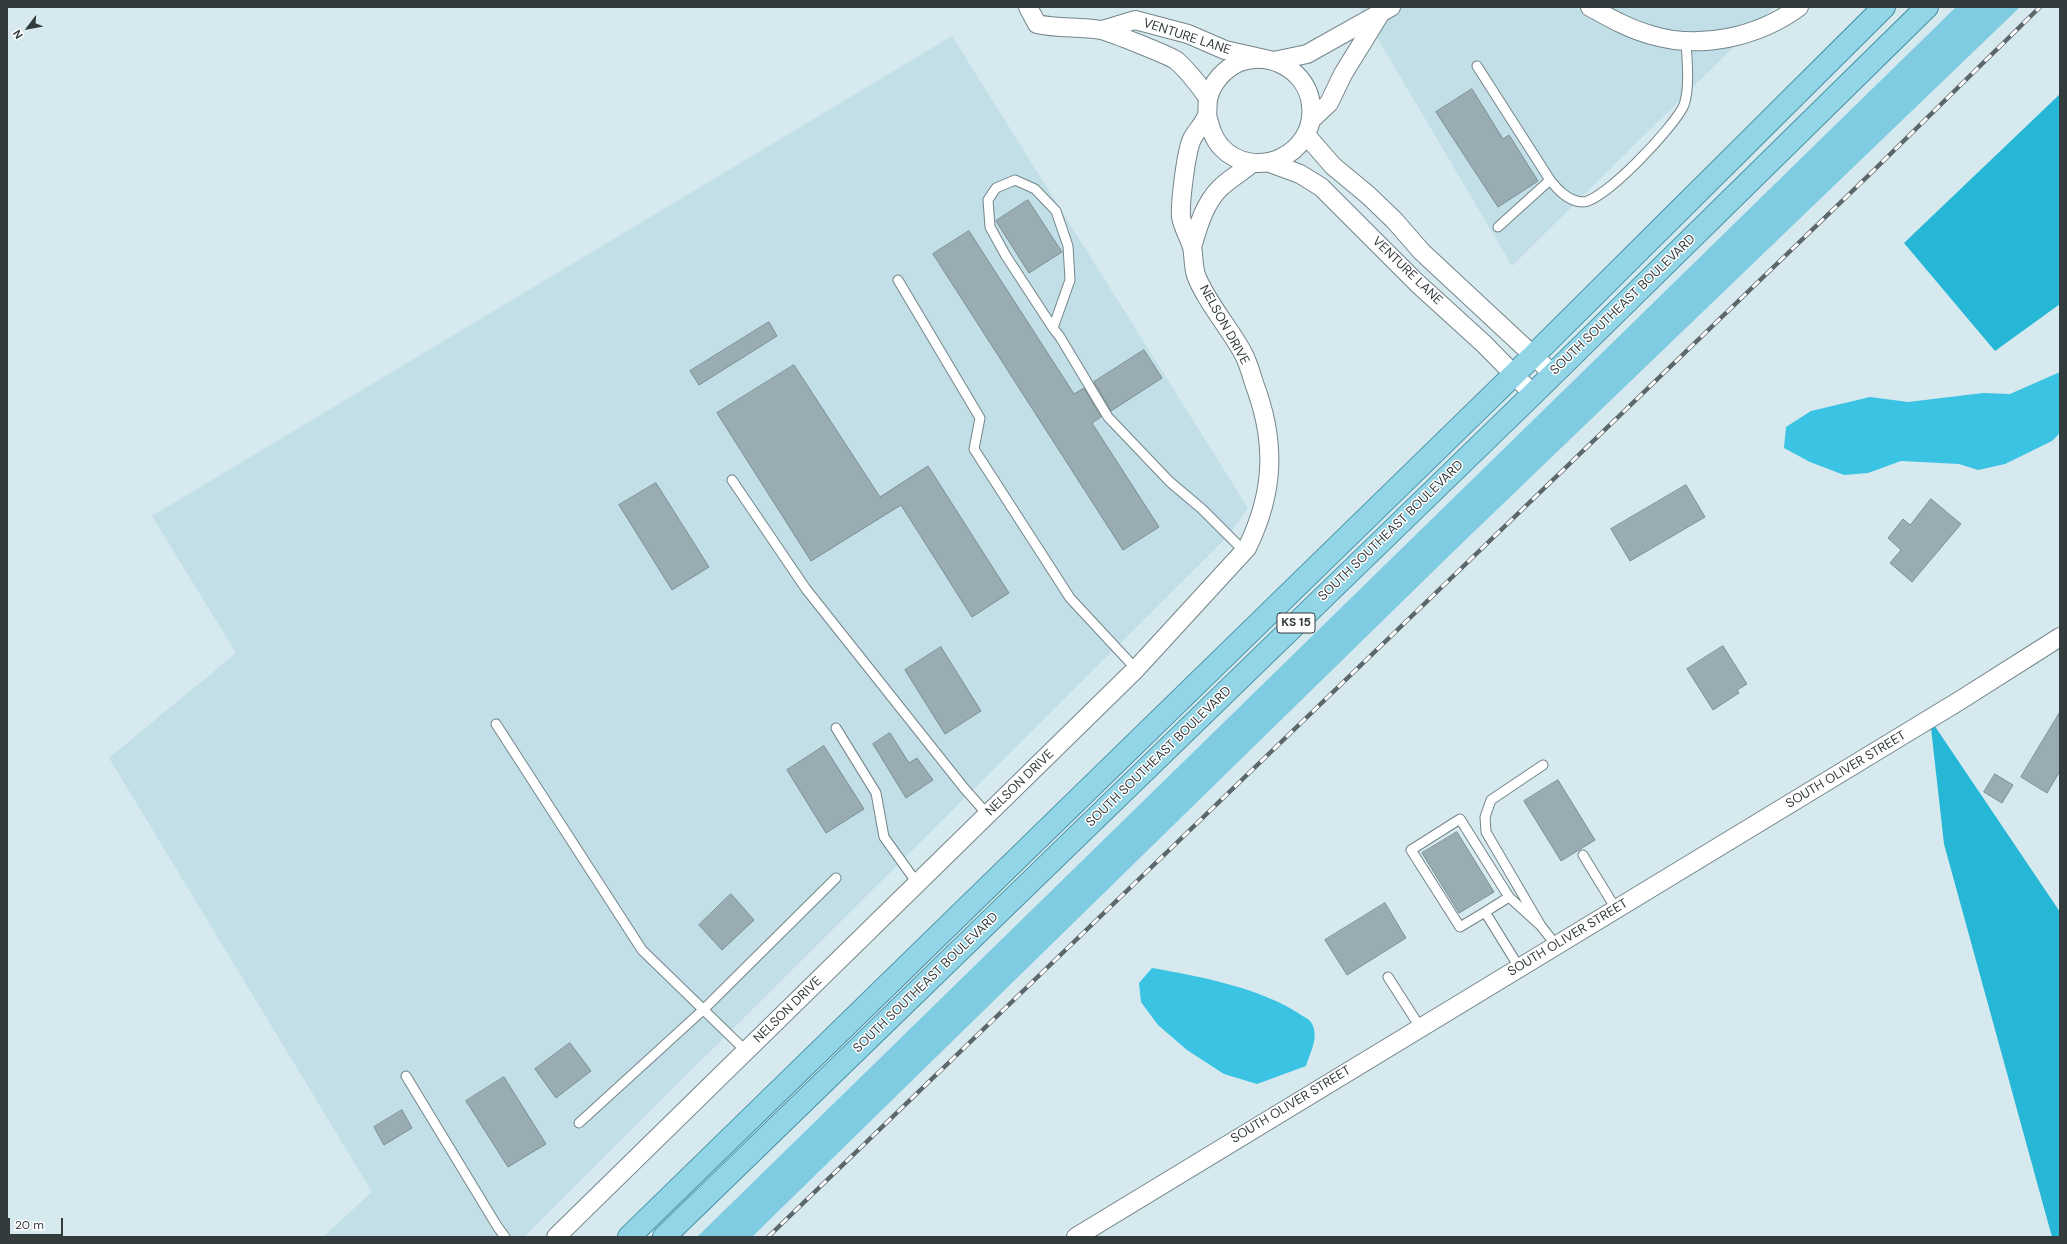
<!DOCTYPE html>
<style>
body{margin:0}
#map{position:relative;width:2067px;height:1244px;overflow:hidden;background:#d6e9ef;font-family:"DM Sans",sans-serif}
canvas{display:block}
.frame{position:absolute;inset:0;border:8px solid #333b3d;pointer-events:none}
.north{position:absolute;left:8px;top:8px;width:40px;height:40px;-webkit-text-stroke:3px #fff;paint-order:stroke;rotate:238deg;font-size:11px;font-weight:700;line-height:16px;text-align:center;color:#333b3d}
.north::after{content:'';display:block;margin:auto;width:14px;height:18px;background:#333b3d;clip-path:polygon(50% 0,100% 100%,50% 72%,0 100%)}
.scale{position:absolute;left:8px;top:1218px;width:55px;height:18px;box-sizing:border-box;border:2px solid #333b3d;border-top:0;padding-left:5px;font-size:12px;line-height:14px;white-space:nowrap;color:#333b3d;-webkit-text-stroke:3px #fff;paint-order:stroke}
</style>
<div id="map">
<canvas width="2067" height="1244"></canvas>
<div class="frame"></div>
<div class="north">N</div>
<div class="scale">20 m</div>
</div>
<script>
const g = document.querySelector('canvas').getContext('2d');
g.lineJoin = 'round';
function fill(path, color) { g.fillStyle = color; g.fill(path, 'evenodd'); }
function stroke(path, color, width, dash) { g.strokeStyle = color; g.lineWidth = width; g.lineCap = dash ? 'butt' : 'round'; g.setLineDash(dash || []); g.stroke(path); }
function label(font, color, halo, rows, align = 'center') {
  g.font = font + ' "DM Sans",sans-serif'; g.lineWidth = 3; g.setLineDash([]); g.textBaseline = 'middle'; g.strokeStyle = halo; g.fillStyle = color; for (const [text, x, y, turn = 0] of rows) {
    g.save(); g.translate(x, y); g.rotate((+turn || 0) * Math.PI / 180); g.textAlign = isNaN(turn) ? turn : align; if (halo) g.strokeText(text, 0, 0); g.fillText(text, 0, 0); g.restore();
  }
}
fill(new Path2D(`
 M1359,7H1774L1512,266Z
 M952,36L1248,508L1229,535L524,1237H323L372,1192L109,758L236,653L152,516Z`), '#c2dfe7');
fill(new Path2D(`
 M1956,7H2020L1455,550L752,1237H697Z`), '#7fcce2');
fill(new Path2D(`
 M2060,94V304L1995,351L1904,243Z
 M1930,719L2060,912V1237H2052L1944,844Z`), '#26b6d6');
fill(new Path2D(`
 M2060,372V433L2052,441L2005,464L1978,470L1959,464L1901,461L1868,473L1844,475L1810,462L1784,448L1786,427L1811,411L1870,397L1908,402L1983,393L2010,394Z
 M1152,968C1198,976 1262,988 1301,1015C1304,1017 1309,1019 1311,1022C1320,1036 1310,1053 1306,1066L1257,1084L1224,1074L1187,1050L1158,1025L1141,1002L1139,983Z`), '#3ac3e3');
const building = new Path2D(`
 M1472,89L1503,139L1509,135L1538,181L1498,207L1436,112Z
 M1028,200L1062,252L1029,273L996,221Z
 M969,231L1074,394L1084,388L1101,417L1092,423L1159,527L1123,550L933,254Z
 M769,322L777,336L699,385L690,371Z
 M1144,350L1162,378L1111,411L1094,382Z
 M794,365L880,497L928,466L1009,593L972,617L901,505L811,561L717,413Z
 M656,483L709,567L672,590L619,505Z
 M1686,485L1705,517L1630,561L1611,529Z
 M1931,499L1961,524L1912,582L1890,563L1901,550L1888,538L1903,519L1910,525Z
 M1723,646L1747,684L1737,690L1739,693L1713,710L1687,669Z
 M941,647L981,711L945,734L905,670Z
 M2060,712V771L2047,793L2021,777Z
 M890,733L909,763L917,758L933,780L906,798L873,744Z
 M824,746L864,809L826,833L787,770Z
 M1995,774L2013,785L2002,803L1984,792Z
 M1558,780L1595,840L1561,861L1524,801Z
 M1457,832L1494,892L1459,913L1422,853Z
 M731,894L754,920L722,950L699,925Z
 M1385,903L1406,938L1347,975L1325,940Z
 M570,1043L591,1071L556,1098L535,1069Z
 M504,1077L546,1144L508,1167L466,1101Z
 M402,1110L412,1128L384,1145L374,1127Z`);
fill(building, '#99acb2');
stroke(building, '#7d8f94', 1);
const lane = new Path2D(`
 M1477,66L1550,180L1498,227
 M1550,180C1558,190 1568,201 1582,202C1603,203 1675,126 1684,105C1690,88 1687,59 1686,41
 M898,280L980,418L974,449L1070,598L1136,669
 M1053,328L1070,280L1068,246L1056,211L1035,189L1015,180L996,188L988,200L990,227L1006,256L1053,328L1060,337L1108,417L1170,482L1202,509L1244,551
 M732,480L806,589L964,788L987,814
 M496,724L642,950L746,1051
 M836,728L876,793L884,837L917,883
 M1583,855L1616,909
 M1509,897L1541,926L1556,945
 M1485,912L1509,897L1460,819L1411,850L1460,927L1485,912L1519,967
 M1541,926L1486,832L1485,817L1491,800L1543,765
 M1388,977L1420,1027
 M406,1076L497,1226L505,1237
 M579,1123L703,1010L836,878`);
const street = new Path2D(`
 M1028,7L1037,24C1058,29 1079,26 1101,30C1110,32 1171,56 1177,61C1189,72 1199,85 1208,98
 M1590,7C1610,18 1629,29 1651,35C1701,50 1758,37 1799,7
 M1102,30L1135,20L1188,34L1225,50L1274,61L1307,54L1391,7
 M1311,120L1329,103L1343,74L1380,14
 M1306,135L1333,166L1368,195L1394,220L1422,252L1553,374
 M1270,163L1300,174L1321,187L1417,283L1484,344L1533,394
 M1192,247C1198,227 1204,204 1220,188C1229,179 1242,172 1252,163
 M556,1237L1136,669L1247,548C1275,491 1276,441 1254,383C1251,373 1248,362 1243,353C1230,329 1205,300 1196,275C1193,266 1194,256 1192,247C1189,237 1183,228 1181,217C1180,202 1186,152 1192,139C1196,131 1204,124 1207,115C1208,111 1207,105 1208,100C1211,83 1225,68 1240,62C1271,50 1308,72 1311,105C1317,154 1255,183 1221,147C1213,138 1210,127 1207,115
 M1076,1237L1959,701L2060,637`);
const primary = new Path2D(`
 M629,1237L1533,356L1884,7
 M664,1237L1533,394L1927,7`);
stroke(lane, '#73858a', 11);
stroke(street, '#73858a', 20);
stroke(primary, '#418da0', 24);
stroke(lane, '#fff', 9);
stroke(street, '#fff', 18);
stroke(primary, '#91d5e6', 22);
const rail = new Path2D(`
 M768,1237L1869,175L2040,7`);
stroke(rail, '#5c676a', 4.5);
stroke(rail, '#fff', 3, [9]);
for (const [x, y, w] of [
 [1296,623,38]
]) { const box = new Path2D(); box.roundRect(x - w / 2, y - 10, w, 20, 3); g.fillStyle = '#fff'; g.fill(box); stroke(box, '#333b3d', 1); }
label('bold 12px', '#333b3d', null, [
 ["KS 15",1296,623]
]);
label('13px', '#333b3d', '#fff', [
 ["VENTURE LANE",1187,37,18],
 ["VENTURE LANE",1407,271,44],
 ["SOUTH SOUTHEAST BOULEVARD",1623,305,-44],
 ["NELSON DRIVE",1224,325,61],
 ["SOUTH SOUTHEAST BOULEVARD",1391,531,-44],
 ["SOUTH SOUTHEAST BOULEVARD",1159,757,-44],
 ["SOUTH OLIVER STREET",1846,770,-31],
 ["NELSON DRIVE",1020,783,-44],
 ["SOUTH OLIVER STREET",1568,938,-31],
 ["SOUTH SOUTHEAST BOULEVARD",926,983,-44],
 ["NELSON DRIVE",788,1010,-44],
 ["SOUTH OLIVER STREET",1291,1105,-31]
]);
</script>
